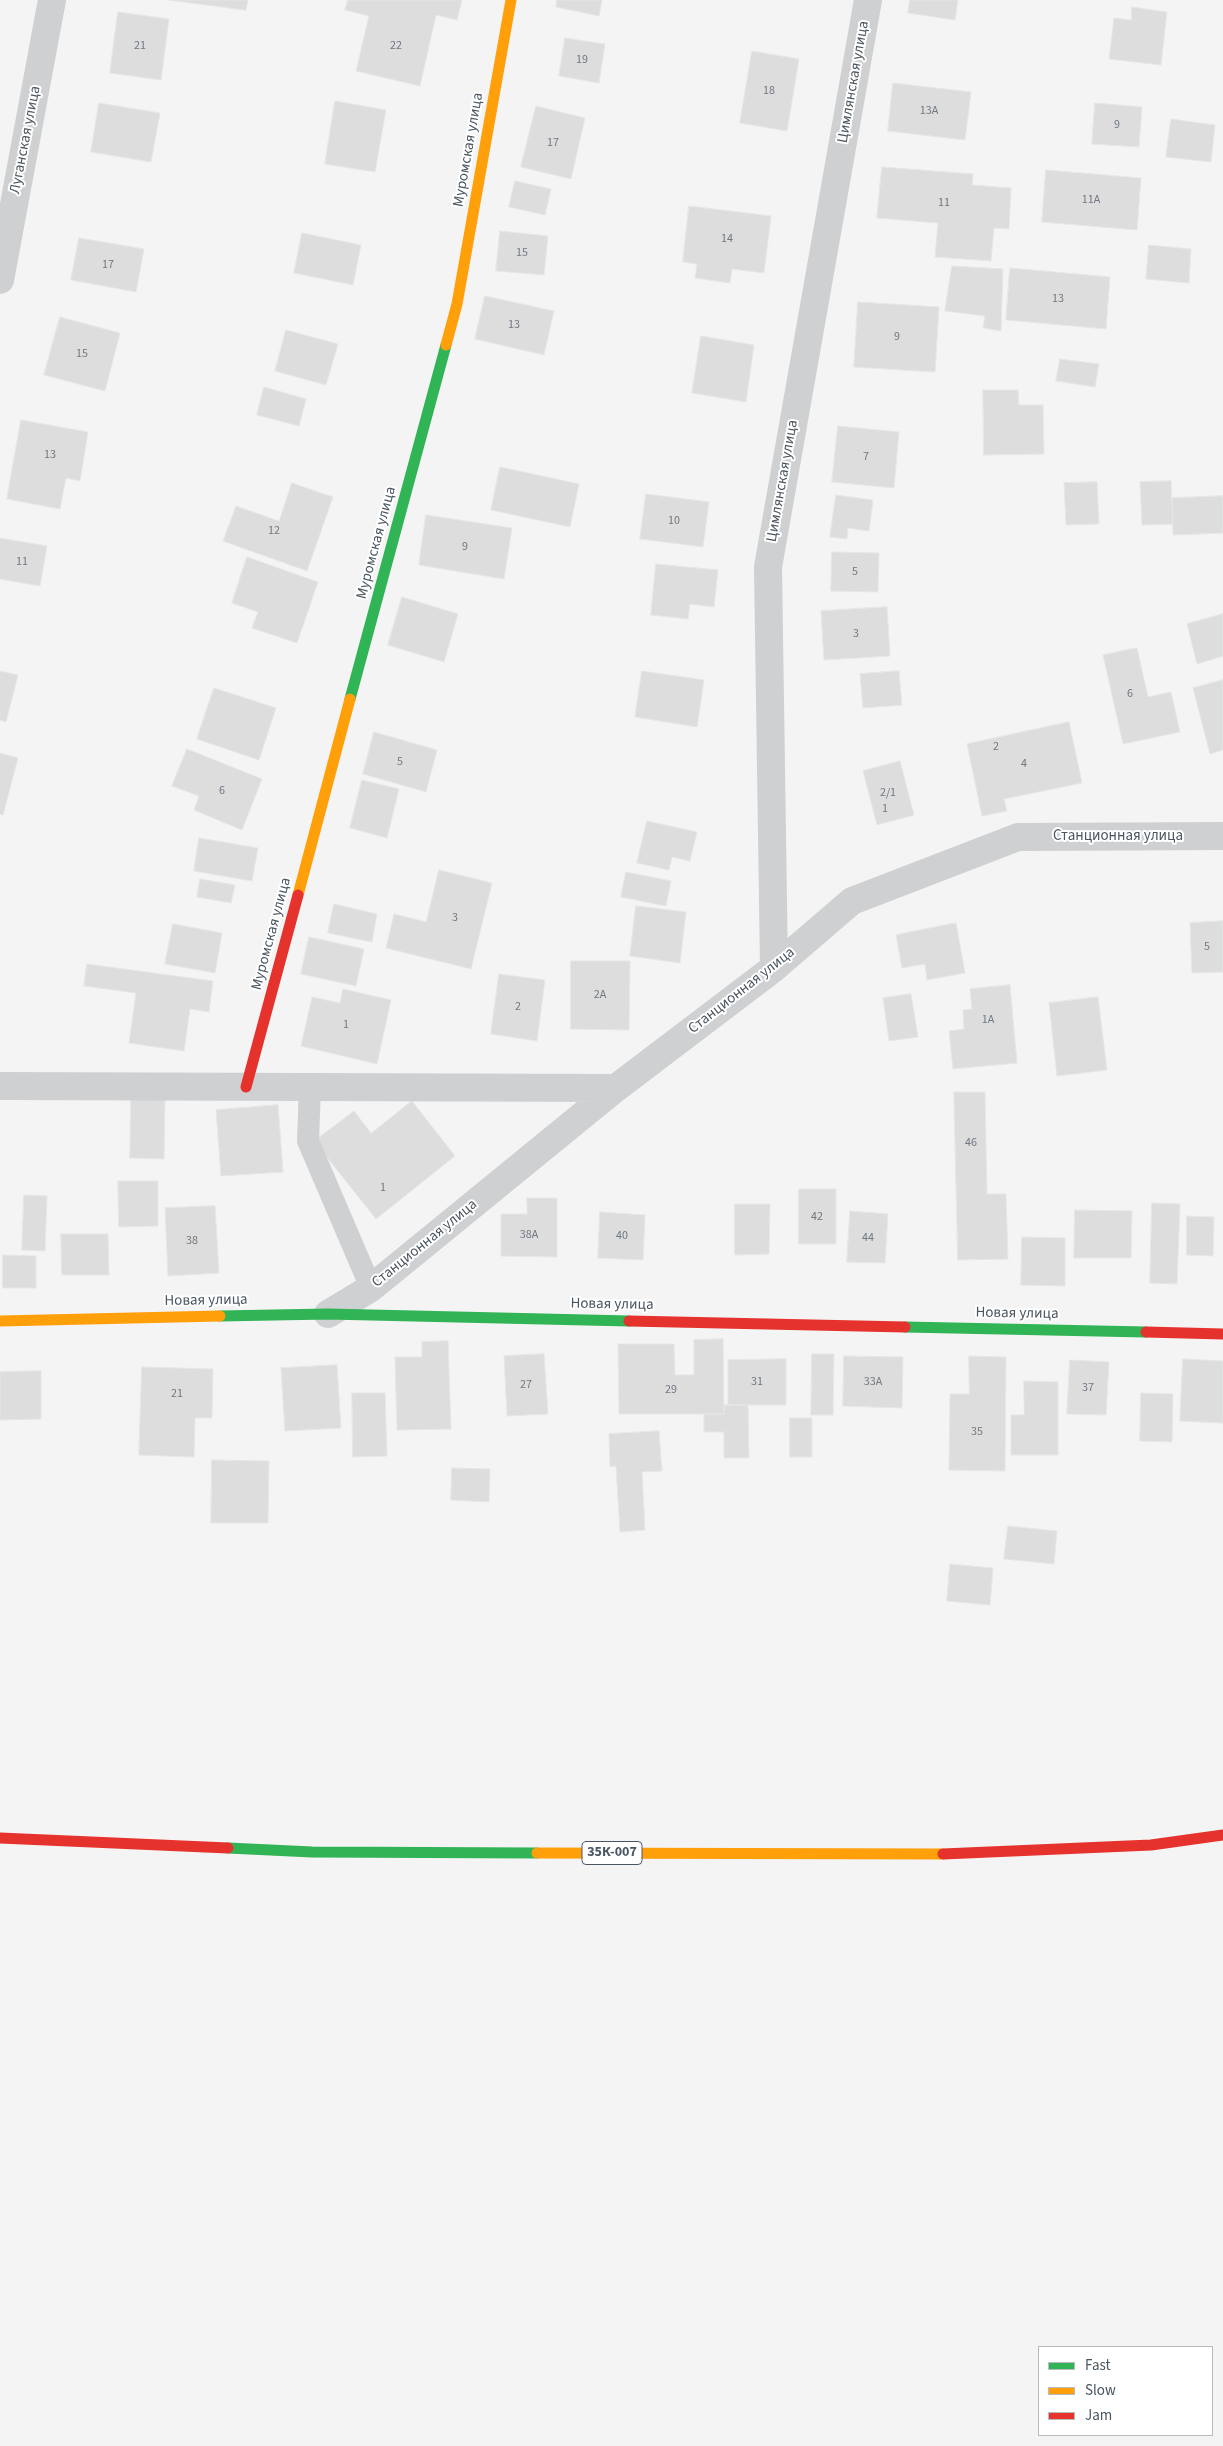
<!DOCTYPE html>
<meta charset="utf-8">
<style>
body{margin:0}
#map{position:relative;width:1223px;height:2446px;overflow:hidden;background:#f4f4f4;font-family:"Source Sans 3",sans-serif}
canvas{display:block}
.legend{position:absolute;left:1038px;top:2346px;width:175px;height:90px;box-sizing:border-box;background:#fff;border:1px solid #b7bbc0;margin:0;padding:6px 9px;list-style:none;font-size:15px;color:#4a5661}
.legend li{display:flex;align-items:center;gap:10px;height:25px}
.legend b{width:25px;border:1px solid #b7bbc0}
</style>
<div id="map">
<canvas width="1223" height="2446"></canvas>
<ul class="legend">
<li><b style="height:6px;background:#30b455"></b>Fast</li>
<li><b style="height:6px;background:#ff9f0a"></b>Slow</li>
<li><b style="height:6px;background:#e5322d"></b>Jam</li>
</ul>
</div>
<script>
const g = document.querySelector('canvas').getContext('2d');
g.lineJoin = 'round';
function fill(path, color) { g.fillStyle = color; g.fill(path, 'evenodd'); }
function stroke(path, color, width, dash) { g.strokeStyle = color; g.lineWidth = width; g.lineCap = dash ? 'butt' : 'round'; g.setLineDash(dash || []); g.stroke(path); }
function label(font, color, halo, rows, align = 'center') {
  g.font = font + ' "Source Sans 3",sans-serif'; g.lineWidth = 4; g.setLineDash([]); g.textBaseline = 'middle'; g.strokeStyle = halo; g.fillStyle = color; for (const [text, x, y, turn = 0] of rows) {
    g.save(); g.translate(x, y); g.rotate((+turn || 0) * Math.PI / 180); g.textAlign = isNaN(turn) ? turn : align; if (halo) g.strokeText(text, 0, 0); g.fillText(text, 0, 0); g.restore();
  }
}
const building = new Path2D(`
 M169,0H248L246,10Z
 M348,0H462L457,20L436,15L420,86L356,71L369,16L345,10Z
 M557,0H602L599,16L556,7Z
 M910,0H958L955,20L908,13Z
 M1132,7L1167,12L1161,65L1109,59L1114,18L1131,20Z
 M118,12L169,19L161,80L110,73Z
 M565,38L605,44L599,83L559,76Z
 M752,51L799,59L787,131L740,123Z
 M893,83L971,92L965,140L888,131Z
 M335,101L386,110L375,172L325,164Z
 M99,103L160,113L151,162L91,152Z
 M1095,103L1142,107L1139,147L1092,144Z
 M536,106L585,118L571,179L521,167Z
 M1171,119L1215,125L1211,162L1166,157Z
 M882,167L973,174L972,185L1011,188L1009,229L994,228L991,261L935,257L938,223L877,218Z
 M1046,170L1141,178L1137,230L1042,222Z
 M515,181L551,189L545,215L509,207Z
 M689,206L771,216L764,273L732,269L730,283L695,278L697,264L683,262Z
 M500,231L548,236L544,275L496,271Z
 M302,233L361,245L353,285L294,273Z
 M79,238L144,249L136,292L71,280Z
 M1149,245L1191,249L1189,283L1146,279Z
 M952,266L1003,269L1001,331L983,328L985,316L945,311Z
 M1010,268L1110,277L1106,329L1006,320Z
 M485,296L554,311L544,355L475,339Z
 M858,302L939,307L935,372L854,367Z
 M60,317L120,333L105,391L44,375Z
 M286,330L338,344L326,385L275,371Z
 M701,336L754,345L746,402L692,393Z
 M1060,359L1099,364L1095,387L1056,381Z
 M264,387L306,399L299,426L257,415Z
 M983,390H1018L1019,405H1043L1044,454L984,455Z
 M21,420L88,432L80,481L66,478L60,509L7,499Z
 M838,426L899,432L894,488L832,482Z
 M500,467L579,484L570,527L491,510Z
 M1171,481L1173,524L1142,525L1140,482Z
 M1097,482L1099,524L1066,525L1064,483Z
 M292,483L333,497L307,571L223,541L236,506L279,521Z
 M646,494L709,502L703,547L640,539Z
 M836,495L873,500L869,531L848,528L847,539L830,537Z
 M1223,496V533L1173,535L1172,498Z
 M426,515L512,528L504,579L419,565Z
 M0,538L47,546L40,586L0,579Z
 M832,552L879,553L878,592L831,591Z
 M247,557L318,582L297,643L252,628L258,612L232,603Z
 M656,564L718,570L714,607L690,604L688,619L651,615Z
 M402,597L458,614L444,662L388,645Z
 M887,607L890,656L824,660L821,611Z
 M1223,614V656L1197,664L1187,624Z
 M1137,648L1148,697L1171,692L1180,732L1123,744L1103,655Z
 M0,671L18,675L6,722L0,720Z
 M642,671L704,680L697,727L635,717Z
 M899,671L902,705L863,708L860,674Z
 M1223,680V750L1210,754L1193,688Z
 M214,688L276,708L259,760L197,739Z
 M1069,722L1082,783L1004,799L1007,811L982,816L967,744Z
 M374,732L437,750L426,792L363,774Z
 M187,749L262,779L242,830L194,810L199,796L172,786Z
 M0,753L18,758L3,815L0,814Z
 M900,761L914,815L877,825L863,771Z
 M362,780L399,789L387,838L350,828Z
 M647,821L697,832L690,861L672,857L669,870L637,863Z
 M199,838L258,848L252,881L194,871Z
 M439,870L492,883L471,969L386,948L394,914L426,922Z
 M626,872L671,881L666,906L621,897Z
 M200,879L235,885L231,903L197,897Z
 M334,904L377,914L372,942L328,933Z
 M636,906L686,912L680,963L630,956Z
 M1223,921V972L1192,973L1190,923Z
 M956,923L965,973L927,980L925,964L902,968L896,935Z
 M173,924L222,933L215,973L165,964Z
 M309,937L364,949L356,986L301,974Z
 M571,961H630L629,1030L571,1029Z
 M87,964L213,981L209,1012L190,1009L184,1051L129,1043L136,993L84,986Z
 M499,974L545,980L537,1041L491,1034Z
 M1010,985L1017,1063L953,1069L949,1031L964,1029L963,1010L972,1009L970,989Z
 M343,989L391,1000L377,1064L301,1046L312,997L340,1003Z
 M911,994L918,1037L889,1041L883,998Z
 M1098,997L1107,1070L1057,1076L1049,1003Z
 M954,1092H985L987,1194H1006L1008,1259L958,1260Z
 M131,1099L165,1100L164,1159L130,1158Z
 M412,1101L455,1156L376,1219L314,1141L354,1111L371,1133Z
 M278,1105L283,1172L221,1176L216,1110Z
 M118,1181H158V1226L119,1227Z
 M799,1189H836V1244H799Z
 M24,1195L47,1196L45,1251L22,1250Z
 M527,1198H557V1257L501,1256V1214H527Z
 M1152,1203L1180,1204L1177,1284L1150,1283Z
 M735,1204H770L769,1254L735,1255Z
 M215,1206L219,1273L168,1276L165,1208Z
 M1075,1210L1132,1211L1131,1258H1074Z
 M850,1211L888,1214L885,1263L847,1262Z
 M600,1212L645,1215L643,1260L598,1258Z
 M1187,1216L1214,1217L1213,1256L1187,1255Z
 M61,1234H108L109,1275H62Z
 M1022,1237L1065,1238V1286L1021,1285Z
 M3,1255L36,1256V1288H3Z
 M723,1339L724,1414H619L618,1344H674L675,1375H694V1340Z
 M448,1341L451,1429L397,1430L395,1357H422V1342Z
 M544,1354L548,1414L507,1416L504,1356Z
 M812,1354H834L833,1415H811Z
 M844,1356L903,1357L902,1408L843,1406Z
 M969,1356L1006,1357L1005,1471L949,1470L950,1394H969Z
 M786,1359V1405H728V1360Z
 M1183,1359L1223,1361V1423L1180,1421Z
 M1070,1360L1109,1362L1106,1415L1067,1414Z
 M337,1365L341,1428L285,1431L281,1368Z
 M142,1367L213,1369L212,1418H195L194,1457L139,1455Z
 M41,1371V1419L0,1420V1372Z
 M1024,1381L1058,1382V1455H1011V1415H1024Z
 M352,1393H385L387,1456L353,1457Z
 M1141,1393L1173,1394L1172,1442L1140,1441Z
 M724,1405H748L749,1458H724V1432H704V1414H724Z
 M790,1418H812V1457H790Z
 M659,1431L662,1471L642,1472L645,1530L620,1532L616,1466L610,1467L609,1434Z
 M212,1460L269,1461L268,1523H211Z
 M452,1468L490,1469L489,1502L451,1500Z
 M1008,1526L1057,1531L1054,1564L1004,1559Z
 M950,1564L993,1568L990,1605L947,1601Z`);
fill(building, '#ddddde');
stroke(building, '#e5e6e7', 1);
stroke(new Path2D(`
 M310,1086L308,1141L371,1288`), '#ced0d2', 22);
stroke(new Path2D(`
 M0,280L52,0
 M774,968L768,567L868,0
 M0,1086L616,1088
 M328,1314L371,1288L616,1088L774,968L852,901L1018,837L1223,836`), '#ced0d2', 28);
stroke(new Path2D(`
 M350,699L446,345
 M220,1316L328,1314L629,1321
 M905,1327L1146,1332
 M228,1848L312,1852L537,1853`), '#30b455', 11);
stroke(new Path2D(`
 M446,345L457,304L511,0
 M298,895L350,699
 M0,1321L220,1316
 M537,1853L943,1854`), '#ff9f0a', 11);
stroke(new Path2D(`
 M246,1087L298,895
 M629,1321L905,1327
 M1146,1332L1223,1334
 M0,1838L228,1848
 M943,1854L1151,1845L1223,1835`), '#e5322d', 11);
label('12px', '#707881', null, [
 ["21",140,46],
 ["22",396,46],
 ["19",582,60],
 ["18",769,91],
 ["13А",929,111],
 ["9",1117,125],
 ["17",553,143],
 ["11А",1091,200],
 ["11",944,203],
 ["14",727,239],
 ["15",522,253],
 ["17",108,265],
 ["13",1058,299],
 ["13",514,325],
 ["9",897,337],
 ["15",82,354],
 ["13",50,455],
 ["7",866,457],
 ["10",674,521],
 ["12",274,531],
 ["9",465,547],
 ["11",22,562],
 ["5",855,572],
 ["3",856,634],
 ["6",1130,694],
 ["2",996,747],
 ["5",400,762],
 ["4",1024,764],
 ["6",222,791],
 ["2/1",888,793],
 ["1",885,809],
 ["3",455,918],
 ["5",1207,947],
 ["2А",600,995],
 ["2",518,1007],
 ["1А",988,1020],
 ["1",346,1025],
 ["46",971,1143],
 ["1",383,1188],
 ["42",817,1217],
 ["38А",529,1235],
 ["40",622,1236],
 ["44",868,1238],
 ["38",192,1241],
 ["31",757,1382],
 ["33А",873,1382],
 ["27",526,1385],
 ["37",1088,1388],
 ["29",671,1390],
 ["21",177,1394],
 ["35",977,1432]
]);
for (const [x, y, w] of [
 [612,1853,60]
]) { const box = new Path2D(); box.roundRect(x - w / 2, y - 11.5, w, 23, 4); g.fillStyle = '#fff'; g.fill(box); stroke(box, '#4a5661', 1); }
label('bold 14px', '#4a5661', null, [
 ["35К-007",612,1853]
]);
label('15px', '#4a5661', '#fff', [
 ["Цимлянская улица",854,82,-80],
 ["Луганская улица",26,140,-79],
 ["Муромская улица",469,150,-80],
 ["Цимлянская улица",783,481,-80],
 ["Муромская улица",377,543,-75],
 ["Станционная улица",1118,837],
 ["Муромская улица",272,934,-75],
 ["Станционная улица",742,991,-38],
 ["Станционная улица",425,1244,-39],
 ["Новая улица",206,1301,-1],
 ["Новая улица",612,1305,1],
 ["Новая улица",1017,1314,1]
]);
</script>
